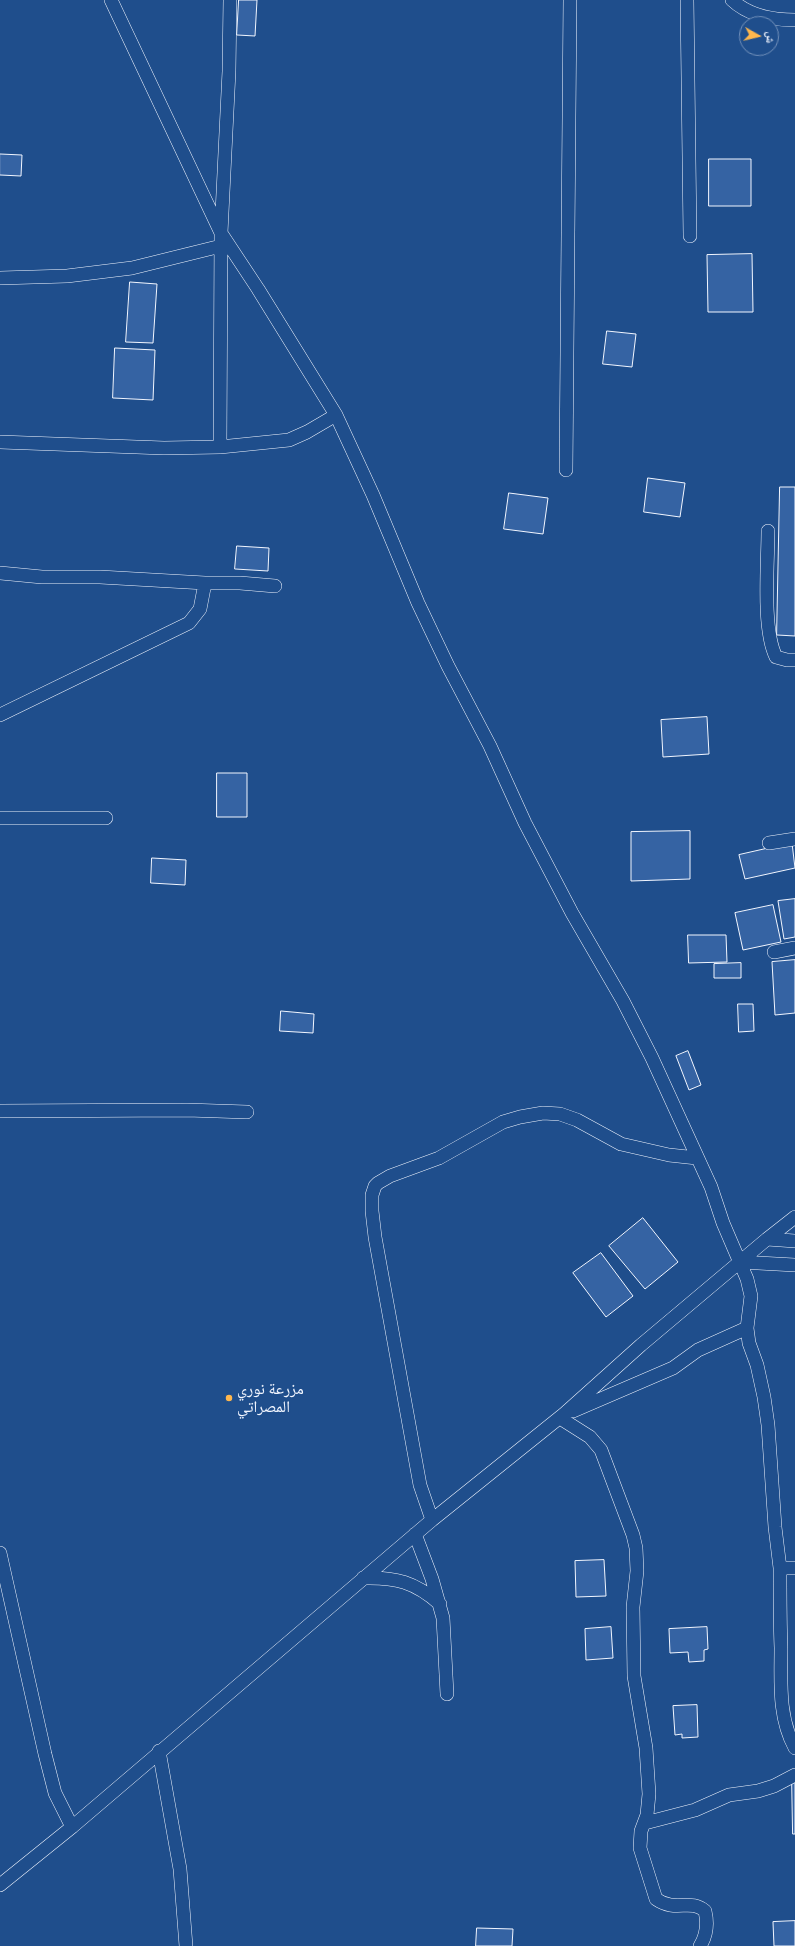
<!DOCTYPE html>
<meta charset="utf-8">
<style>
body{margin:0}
#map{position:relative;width:795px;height:1946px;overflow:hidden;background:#1f4e8c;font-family:"Zilla Slab","Noto Naskh Arabic",serif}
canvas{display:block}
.north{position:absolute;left:739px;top:16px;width:40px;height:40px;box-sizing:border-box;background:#1f4e8c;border:1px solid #7391ba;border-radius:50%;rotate:98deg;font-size:11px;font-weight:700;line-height:16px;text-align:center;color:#f2f6ff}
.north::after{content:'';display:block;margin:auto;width:14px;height:18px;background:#ffb74d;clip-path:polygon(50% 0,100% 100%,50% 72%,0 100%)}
</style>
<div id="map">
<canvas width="795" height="1946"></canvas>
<div class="north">ش</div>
</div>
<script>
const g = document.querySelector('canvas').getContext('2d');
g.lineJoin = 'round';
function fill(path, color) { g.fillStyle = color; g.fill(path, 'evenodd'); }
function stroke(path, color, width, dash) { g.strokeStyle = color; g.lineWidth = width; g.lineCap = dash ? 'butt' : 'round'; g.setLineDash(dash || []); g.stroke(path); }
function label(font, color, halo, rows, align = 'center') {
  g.font = font + ' "Zilla Slab","Noto Naskh Arabic",serif'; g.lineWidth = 3; g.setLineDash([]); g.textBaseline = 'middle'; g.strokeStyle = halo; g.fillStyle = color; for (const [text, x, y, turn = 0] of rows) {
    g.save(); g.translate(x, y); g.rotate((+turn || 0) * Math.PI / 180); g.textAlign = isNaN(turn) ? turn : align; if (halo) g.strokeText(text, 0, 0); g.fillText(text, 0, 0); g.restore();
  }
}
const building = new Path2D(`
 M239,0H257L255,36L237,35Z
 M0,154L22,155L21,176L0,175Z
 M709,159H751V206H709Z
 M752,254L753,312H708L707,255Z
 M130,282L157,284L153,343L126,342Z
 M607,331L636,334L632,367L603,364Z
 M115,348L155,350L153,400L113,398Z
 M648,478L685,483L680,517L644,512Z
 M780,487H795V636L777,635Z
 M509,493L548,498L543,534L504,529Z
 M237,546L269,548L268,571L235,569Z
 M707,717L709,754L663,757L661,720Z
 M217,773H247V817H217Z
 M690,831V879L631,881V832Z
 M792,843L795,868L745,879L739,855Z
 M152,858L186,860L185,885L151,883Z
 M795,899V937L784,939L778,901Z
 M773,905L781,942L743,950L735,913Z
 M688,935H726L727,962L689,963Z
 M795,960V1013L775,1015L772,962Z
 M741,963V978H714V964Z
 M738,1004H753L754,1031L739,1032Z
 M281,1011L314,1014L313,1033L280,1031Z
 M688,1051L701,1085L689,1090L676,1056Z
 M643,1218L678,1262L645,1289L609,1246Z
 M601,1253L633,1296L606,1317L573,1273Z
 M604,1560L606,1596L576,1597L575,1561Z
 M611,1627L613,1658L586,1660L585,1629Z
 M707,1627L708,1649L704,1650V1661L689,1662L688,1652L670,1653L669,1629Z
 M697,1705L698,1737L682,1738V1734L675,1735L673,1706Z
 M792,1779H795V1834H793Z
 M795,1921V1946H774L773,1922Z
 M477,1928L513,1929L512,1946H476Z`);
fill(building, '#3563a3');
stroke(building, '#f2f6ff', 1);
const minor = new Path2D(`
 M111,0L221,233L258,289L336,415L373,495L418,603L448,666L490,746L525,823L572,913L623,1001L652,1058L711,1187L723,1223L747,1279L751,1296L747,1328L749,1343L757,1365L764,1397L768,1425L775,1527L780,1568H795
 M687,0L690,236
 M732,0C749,16 772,20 795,20
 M0,278L67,276L132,268L221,246
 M0,442L164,448L220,447L289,440L307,432L336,415
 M220,447L221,233L229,71L230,0
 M566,470L570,0
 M768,531C768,564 762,629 776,657L787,660H795
 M0,573L42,577H100L205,583H240L275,586
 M0,715L189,623L200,609L205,583
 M0,818H106
 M769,843L795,839
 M774,952L795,948
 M0,1111L187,1110L247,1112
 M767,1239L795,1241
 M740,1262L795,1265
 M573,1411L673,1368L698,1350L747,1328
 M560,1418L590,1437L601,1450L633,1535L636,1548L637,1571L633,1607L634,1676L646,1748L649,1794L647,1815L641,1831L640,1848L656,1899C676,1913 690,1898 705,1911C708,1924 707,1935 700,1946
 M432,1520L420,1485L375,1237L372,1211V1195L375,1186L378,1183L390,1176L439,1158L503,1122L520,1117L543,1113L560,1114L577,1120L621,1144L669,1155L697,1158
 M415,1534L432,1579L443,1618L447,1694
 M0,1553L45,1754L55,1793L72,1827
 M780,1568C780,1595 780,1622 781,1648C781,1682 778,1717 795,1748
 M363,1578C396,1577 415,1582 440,1604
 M159,1751L180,1869L186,1946
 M645,1823L695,1810L729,1795L758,1791L774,1786L795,1775
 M0,1885L72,1827L432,1520L564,1414L641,1345L767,1239L795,1217`);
stroke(minor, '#f2f6ff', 14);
stroke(minor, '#1f4e8c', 13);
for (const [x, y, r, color] of [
 [229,1398,4,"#ffb74d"]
]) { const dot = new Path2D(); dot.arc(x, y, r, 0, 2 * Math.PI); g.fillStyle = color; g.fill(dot); stroke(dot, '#1f4e8c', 1.5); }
label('16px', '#f2f6ff', '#1f4e8c', [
 ["مزرعة نوري",237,1389],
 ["المصراتي",237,1407]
], 'left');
</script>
